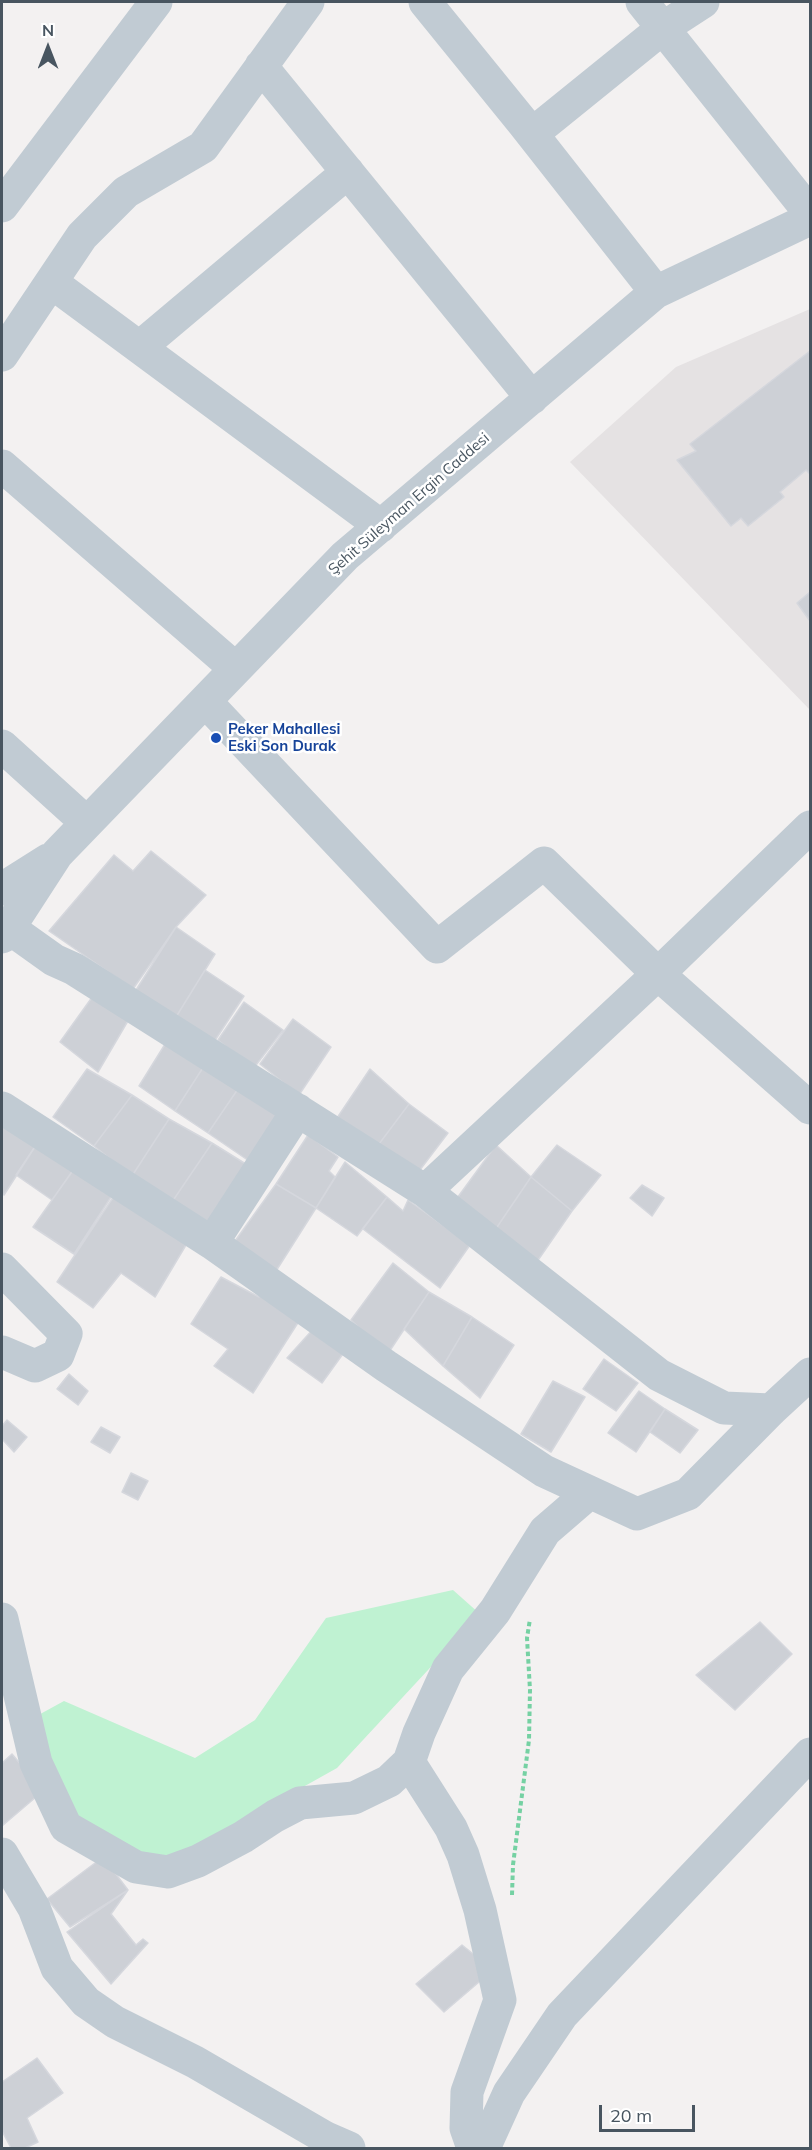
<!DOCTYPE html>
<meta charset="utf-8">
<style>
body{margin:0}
#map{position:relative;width:812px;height:2150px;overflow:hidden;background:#f3f1f1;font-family:Mulish,sans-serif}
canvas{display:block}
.frame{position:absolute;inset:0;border:3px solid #485560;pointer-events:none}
.north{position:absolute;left:18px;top:18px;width:60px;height:60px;-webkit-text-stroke:4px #fff;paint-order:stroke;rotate:0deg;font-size:16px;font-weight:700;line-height:24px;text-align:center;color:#485560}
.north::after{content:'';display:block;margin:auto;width:21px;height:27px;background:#485560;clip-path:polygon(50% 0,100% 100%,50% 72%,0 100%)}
.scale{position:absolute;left:599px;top:2105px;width:96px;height:27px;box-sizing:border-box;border:3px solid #485560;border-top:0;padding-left:8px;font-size:18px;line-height:21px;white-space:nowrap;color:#485560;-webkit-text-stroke:4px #fff;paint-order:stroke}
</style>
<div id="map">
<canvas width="812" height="2150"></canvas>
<div class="frame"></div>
<div class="north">N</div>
<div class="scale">20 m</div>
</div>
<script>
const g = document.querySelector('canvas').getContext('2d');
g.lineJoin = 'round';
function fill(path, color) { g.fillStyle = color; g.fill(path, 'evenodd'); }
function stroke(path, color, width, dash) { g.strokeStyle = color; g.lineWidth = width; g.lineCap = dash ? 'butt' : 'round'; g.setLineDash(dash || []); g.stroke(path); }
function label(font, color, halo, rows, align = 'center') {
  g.font = font + ' Mulish,sans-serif'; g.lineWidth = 5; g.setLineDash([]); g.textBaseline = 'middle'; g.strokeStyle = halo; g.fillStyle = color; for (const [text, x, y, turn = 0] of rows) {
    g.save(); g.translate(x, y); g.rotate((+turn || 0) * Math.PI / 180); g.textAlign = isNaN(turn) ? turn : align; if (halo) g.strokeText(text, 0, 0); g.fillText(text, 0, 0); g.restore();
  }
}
fill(new Path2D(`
 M810,309V710L570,462L676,367Z`), '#e5e2e3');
fill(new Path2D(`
 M453,1590L480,1614L337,1768L164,1865L72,1820L33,1718L64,1701L195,1758L255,1720L326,1618Z`), '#bff2d2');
const building = new Path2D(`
 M810,351V474L806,470L780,492L784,497L748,526L741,518L731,526L677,460L696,451L690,444Z
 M810,592V621L797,603Z
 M151,851L206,895L176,927L133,989L49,931L114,855L133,871Z
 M176,927L215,954L176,1017L136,990Z
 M205,970L244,996L214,1042L176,1017Z
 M98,989L132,1014L98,1072L60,1042Z
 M244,1002L283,1030L253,1069L218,1040Z
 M293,1019L331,1047L299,1095L260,1064Z
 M167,1041L206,1063L175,1111L139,1086Z
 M206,1063L240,1086L208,1133L175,1111Z
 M87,1069L132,1095L94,1146L53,1117Z
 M370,1069L409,1104L376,1148L335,1121Z
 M240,1086L282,1118L252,1163L208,1133Z
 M132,1095L169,1119L132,1176L94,1146Z
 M409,1104L448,1133L413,1179L376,1148Z
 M2,1117L40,1139L4,1195L2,1193Z
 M169,1119L212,1143L172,1202L132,1176Z
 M308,1135L338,1157L329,1171L335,1177L316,1208L276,1184Z
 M40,1139L78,1163L52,1200L16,1175Z
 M212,1143L249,1166L211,1228L172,1202Z
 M496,1145L531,1177L493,1233L452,1205Z
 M557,1145L601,1175L572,1211L531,1177Z
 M345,1162L387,1197L357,1236L316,1208Z
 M74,1169L113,1194L74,1254L33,1227Z
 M531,1177L572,1211L534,1266L493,1233Z
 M276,1184L316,1208L276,1271L235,1241Z
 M642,1185L664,1198L652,1216L630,1198Z
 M114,1196L186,1245L155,1297L121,1273L93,1308L57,1282Z
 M387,1197L403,1211L408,1200L470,1245L440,1288L363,1229Z
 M393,1263L429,1292L387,1355L351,1320Z
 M221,1277L259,1297L266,1291L301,1318L253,1393L214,1366L228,1349L191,1324Z
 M429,1292L472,1317L443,1366L404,1329Z
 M472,1317L514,1345L480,1398L443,1366Z
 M315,1327L345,1351L322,1383L287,1358Z
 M604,1359L638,1383L616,1411L583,1389Z
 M69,1374L88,1391L78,1405L57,1389Z
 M553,1381L585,1397L551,1452L521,1434Z
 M639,1391L665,1409L636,1452L608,1433Z
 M665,1409L698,1430L680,1453L650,1432Z
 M7,1420L27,1437L14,1452L2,1439V1426Z
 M101,1427L120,1437L110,1453L91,1442Z
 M131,1473L148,1481L138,1500L122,1492Z
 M760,1622L792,1654L735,1710L696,1675Z
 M12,1754L43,1791L2,1826V1763Z
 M103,1857L128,1890L70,1927L47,1899Z
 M128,1890L111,1914L136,1945L143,1939L148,1943L111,1984L67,1932Z
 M462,1945L493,1970L444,2012L416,1984Z
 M37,2058L63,2093L27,2118L38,2142L25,2148H11L2,2131V2082Z`);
fill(building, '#cdd0d6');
stroke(building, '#d5d7dd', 1.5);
stroke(new Path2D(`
 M512,1895L513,1865L529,1740L530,1690L527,1638L530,1619`), '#75d1a3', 4, [4.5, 3]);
stroke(new Path2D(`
 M425,2L524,124L656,292
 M642,2L810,213
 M261,66L532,398
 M532,134L663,28L703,2
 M2,206L156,2
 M51,282L381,526
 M140,347L348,172
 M2,355L82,236L126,192L203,147L308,2
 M2,466L236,669
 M205,701L437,947L544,863L658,974L810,1108
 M2,746L87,823
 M2,889L48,860
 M9,928L54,960L74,969L425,1191L658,974L810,827
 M2,937L9,928L57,854L345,556L656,292L810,219
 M2,1108L212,1243L386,1366L544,1471L637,1514L688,1494L771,1410L810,1374
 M425,1191L659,1375L724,1408L771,1410
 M212,1243L298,1110
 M2,1269L66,1334L58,1355L35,1366L2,1352
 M2,1619L36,1763L66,1827L136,1867L168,1872L198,1861L243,1837L275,1816L300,1803L354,1798L389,1781L409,1762L419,1733L448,1669L495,1611L545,1531L589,1493
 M409,1762L451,1828L463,1855L480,1910L500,2000L467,2092L466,2128L473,2148
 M2,1854L34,1908L57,1968L86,2002L115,2022L195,2062L326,2138L349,2148
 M484,2148L509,2093L562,2015L810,1754`), '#c1cbd3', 33);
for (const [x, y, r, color] of [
 [216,738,6,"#1a4fb4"]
]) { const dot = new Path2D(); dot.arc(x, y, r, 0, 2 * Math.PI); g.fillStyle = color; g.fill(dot); stroke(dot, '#fff', 2); }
label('15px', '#485560', '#fff', [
 ["Şehit Süleyman Ergin Caddesi",409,504,-41]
]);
label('bold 15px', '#164399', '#fff', [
 ["Peker Mahallesi",228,729],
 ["Eski Son Durak",228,746]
], 'left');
</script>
